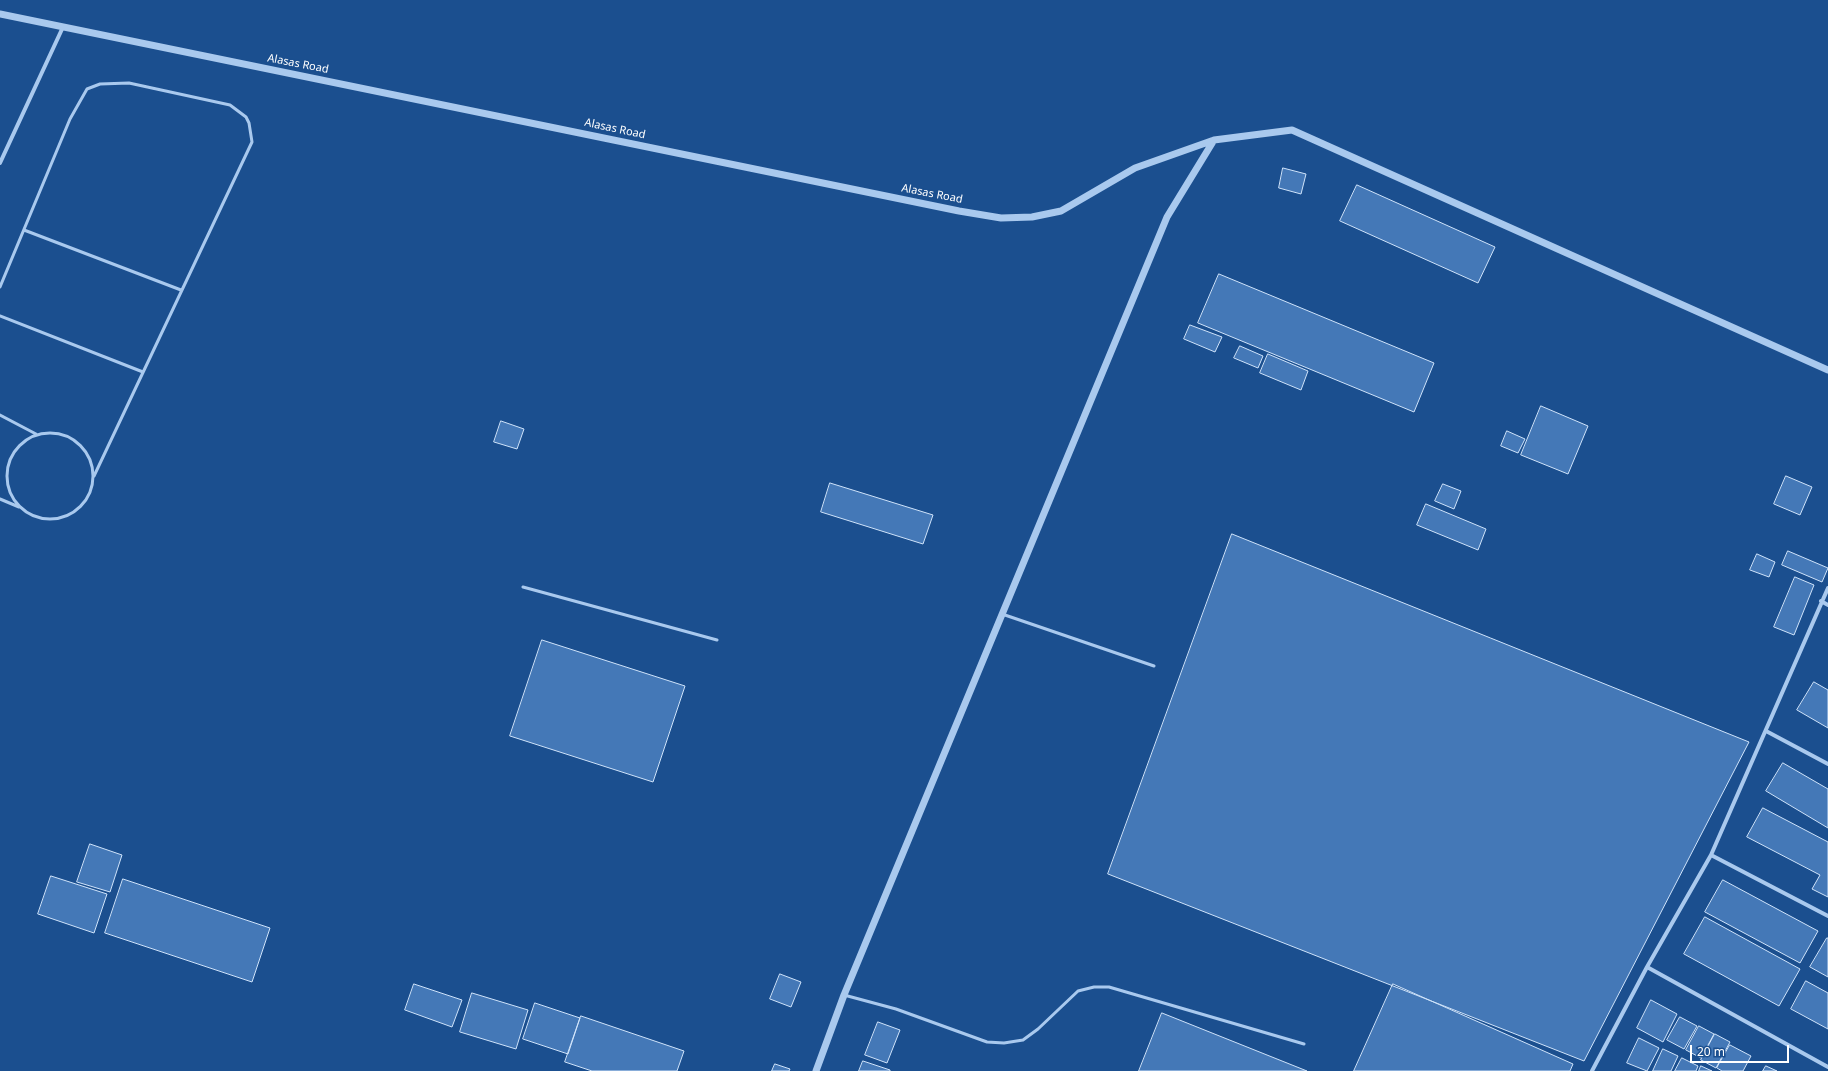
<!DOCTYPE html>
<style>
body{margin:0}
#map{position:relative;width:1828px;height:1071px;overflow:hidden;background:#1b4f8f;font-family:"Noto Sans",sans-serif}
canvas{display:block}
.scale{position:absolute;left:1690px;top:1045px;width:99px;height:18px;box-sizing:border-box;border:2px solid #fff;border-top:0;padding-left:5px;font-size:12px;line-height:14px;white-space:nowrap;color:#fff;-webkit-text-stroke:3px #1b4f8f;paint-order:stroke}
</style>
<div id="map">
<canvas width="1828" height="1071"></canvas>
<div class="scale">20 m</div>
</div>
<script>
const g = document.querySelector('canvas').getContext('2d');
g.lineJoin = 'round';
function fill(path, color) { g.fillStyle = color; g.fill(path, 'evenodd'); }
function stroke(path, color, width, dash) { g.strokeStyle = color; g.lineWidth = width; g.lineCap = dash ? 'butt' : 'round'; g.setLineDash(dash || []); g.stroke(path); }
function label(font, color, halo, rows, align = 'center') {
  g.font = font + ' "Noto Sans",sans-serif'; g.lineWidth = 3; g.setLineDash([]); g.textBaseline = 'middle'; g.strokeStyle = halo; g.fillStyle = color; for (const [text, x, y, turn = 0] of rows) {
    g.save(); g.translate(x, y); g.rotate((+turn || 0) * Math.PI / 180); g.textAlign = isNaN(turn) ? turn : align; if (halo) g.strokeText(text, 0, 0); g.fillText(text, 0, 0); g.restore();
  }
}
const building = new Path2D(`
 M1283,168L1306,174L1301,194L1279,188Z
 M1357,185L1495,247L1478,283L1340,221Z
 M1219,274L1434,363L1414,412L1198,323Z
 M1190,325L1222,337L1215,352L1184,339Z
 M1240,346L1263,356L1258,368L1234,358Z
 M1268,354L1308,371L1301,390L1260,373Z
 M1541,406L1588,426L1568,474L1521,455Z
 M501,421L524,429L517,449L494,442Z
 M1507,431L1525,439L1518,453L1501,446Z
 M1786,476L1812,487L1800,515L1774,504Z
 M830,483L933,515L923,544L821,512Z
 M1443,484L1461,491L1454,509L1435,501Z
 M1426,504L1486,529L1478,550L1417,525Z
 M1232,534L1749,742L1584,1061L1108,874Z
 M1788,551L1828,568L1822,582L1782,565Z
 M1757,554L1775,562L1769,577L1750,570Z
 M1795,577L1814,585L1794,635L1774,627Z
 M542,640L685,686L653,782L510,736Z
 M1814,682L1828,690V728L1797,710Z
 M1783,763L1828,789V828L1766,791Z
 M1763,808L1828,842V897L1812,889L1820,875L1747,837Z
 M90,844L122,855L110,892L77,882Z
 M51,876L107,894L94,933L38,914Z
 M123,879L270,928L252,982L105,933Z
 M1723,880L1818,931L1800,963L1705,912Z
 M1705,917L1800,969L1779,1006L1684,954Z
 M1827,938H1828V977L1810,967Z
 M780,974L801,982L791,1007L770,999Z
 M1806,981L1828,993V1029L1791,1009Z
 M414,984L462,1000L452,1027L405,1010Z
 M1393,984L1573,1064L1570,1071H1354Z
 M472,993L528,1010L516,1049L460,1032Z
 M1651,1000L1677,1014L1663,1042L1637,1028Z
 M535,1003L580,1018L568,1054L523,1039Z
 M1162,1013L1307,1071H1139Z
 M581,1016L684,1051L677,1071H592L565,1062Z
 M1680,1017L1697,1026L1684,1049L1667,1040Z
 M878,1022L900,1030L887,1063L865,1055Z
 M1699,1026L1714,1034L1701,1058L1686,1050Z
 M1715,1034L1730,1042L1716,1068L1701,1060Z
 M1639,1038L1659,1048L1647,1071L1627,1063Z
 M1730,1045L1751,1056L1743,1071H1722L1717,1068Z
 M1663,1049L1678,1056L1671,1071H1653Z
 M1682,1058L1698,1066L1696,1071H1675Z
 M863,1061L890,1070V1071H859Z
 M775,1064L790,1069L789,1071H772Z
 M1701,1066L1712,1071H1699Z
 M1766,1066L1777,1071H1763Z`);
fill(building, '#4478b7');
stroke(building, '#cfe3fa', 1);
stroke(new Path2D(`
 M24,230L181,290
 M0,287L70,119L87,89L100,84L129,83L230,105L246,117L249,123L252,142L94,476
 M0,316L143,372
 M0,415L36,434
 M7 476a43 43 0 1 1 86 0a43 43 0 1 1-86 0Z
 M0,499L19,507
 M523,587L717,640
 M1002,614L1154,666
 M844,995L896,1009L987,1042L1004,1043L1023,1040L1038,1029L1078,991L1094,987H1109L1304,1044`), '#a9c9ee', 3);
stroke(new Path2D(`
 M0,163L63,27
 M1821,601L1828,605
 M1766,731L1828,764
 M1711,855L1828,916
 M1647,967L1828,1067
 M1592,1071L1647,967L1711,855L1828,588`), '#a9c9ee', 4);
stroke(new Path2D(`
 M0,14L959,211L1001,218L1032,217L1061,211L1135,168L1214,140
 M816,1071L844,995L1167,217L1214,140L1292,130L1828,370`), '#a9c9ee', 7);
label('11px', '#fff', '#1b4f8f', [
 ["Alasas Road",298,64,11],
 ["Alasas Road",615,129,12],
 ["Alasas Road",932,194,11]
]);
</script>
